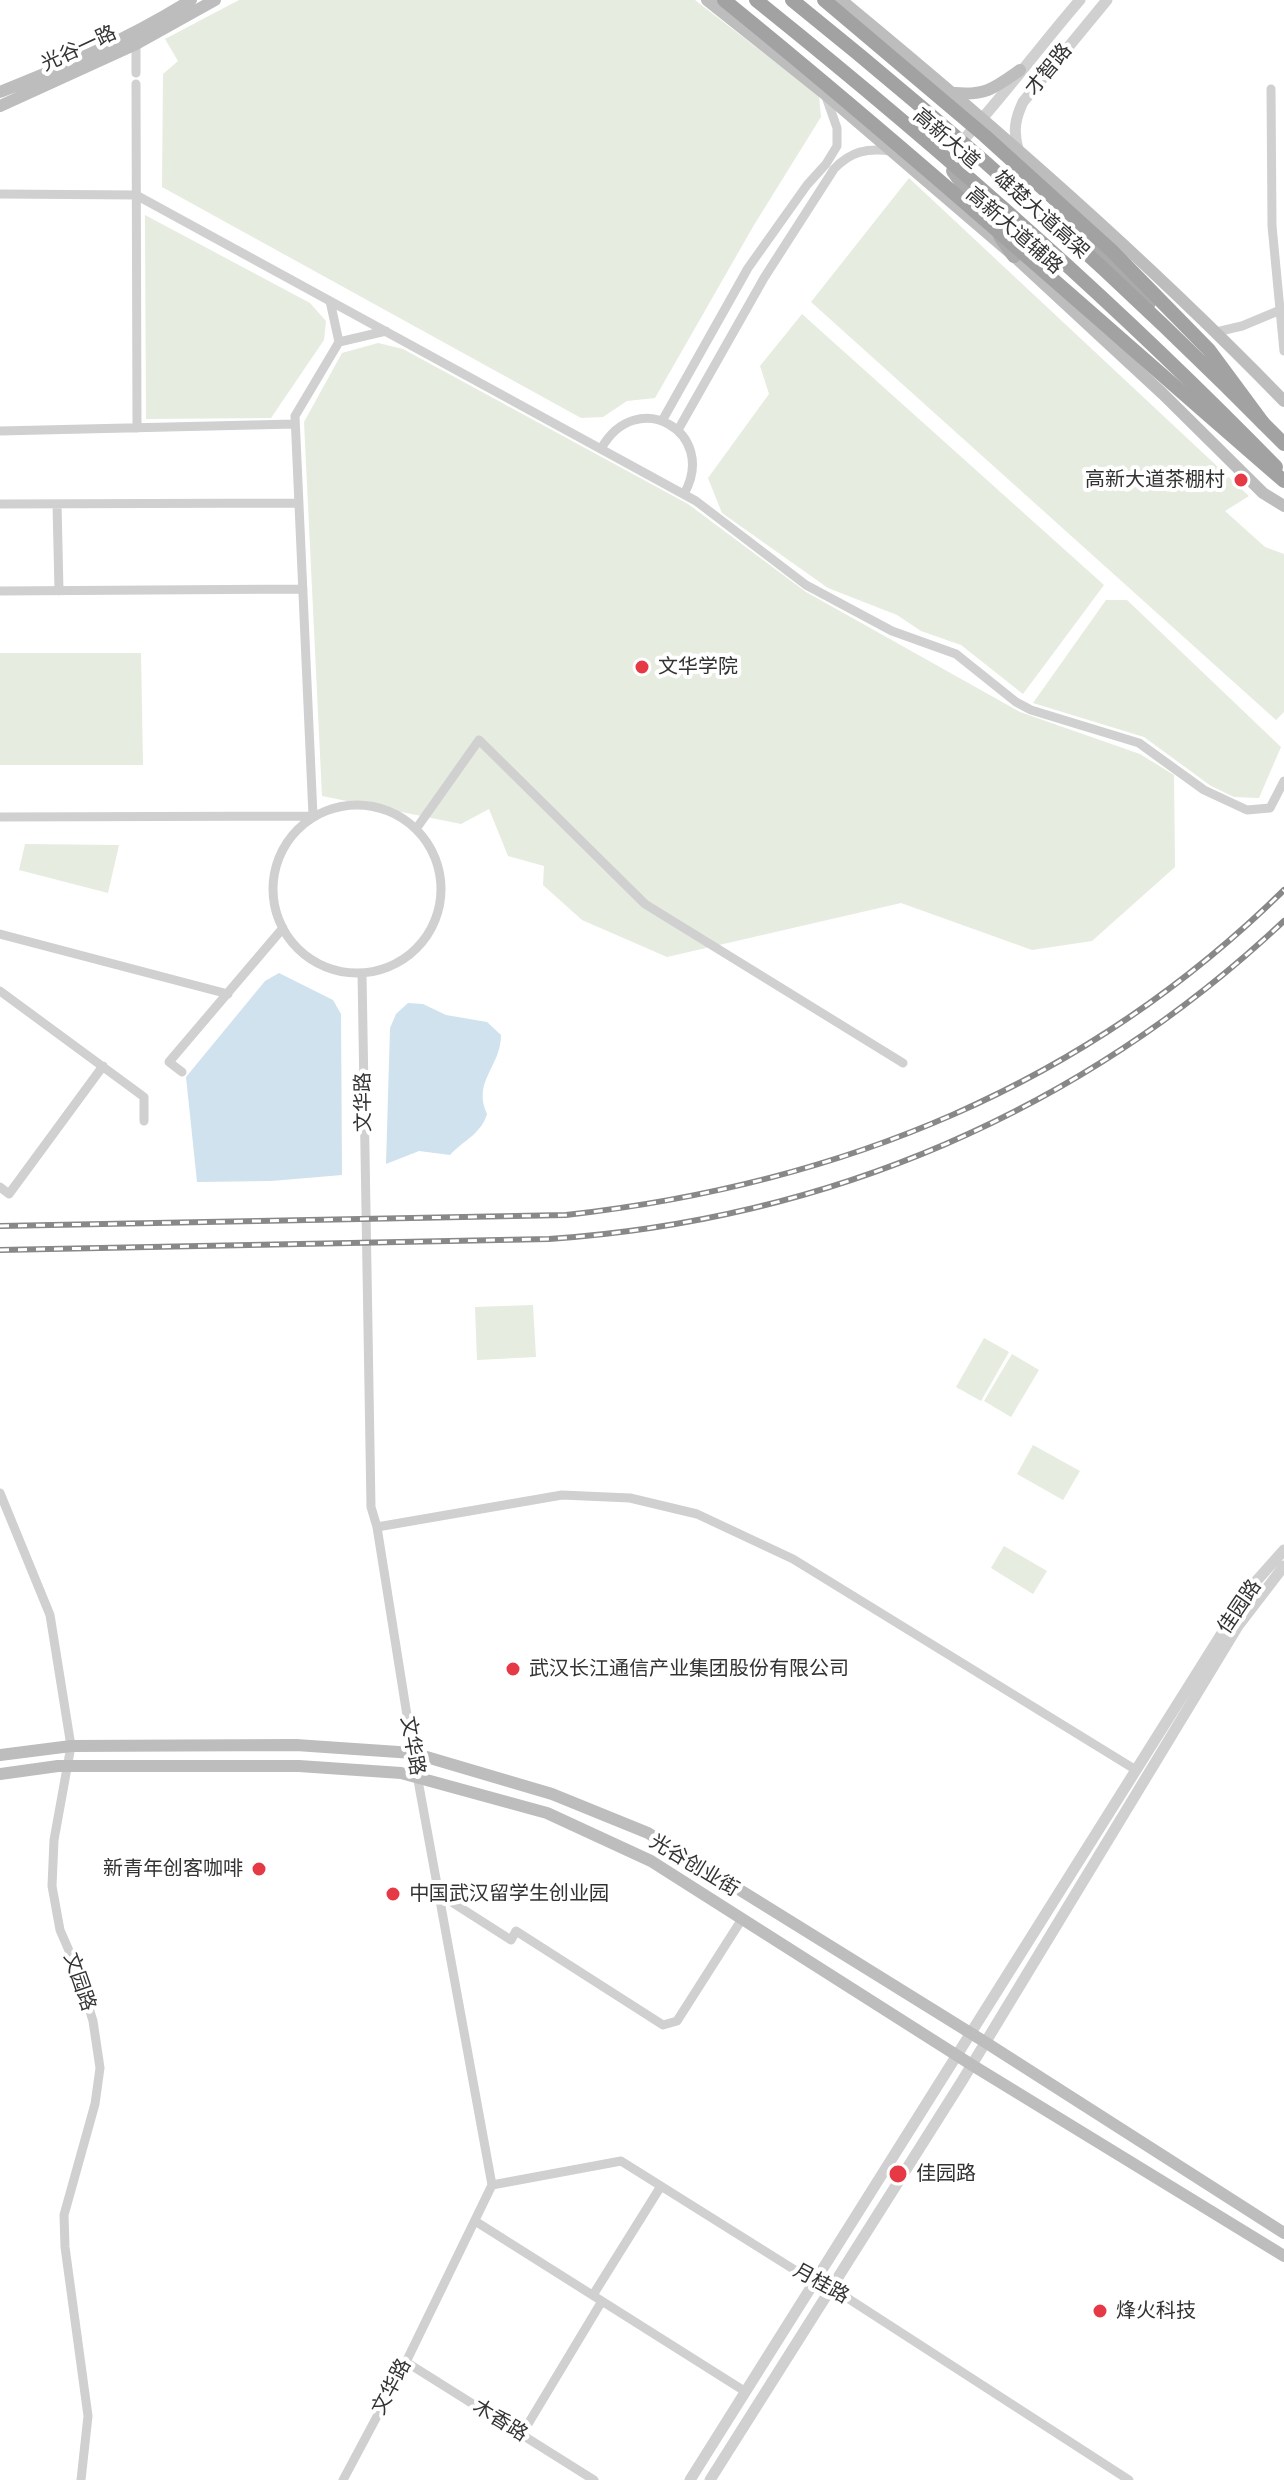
<!DOCTYPE html>
<meta charset="utf-8">
<style>
body{margin:0}
canvas{display:block;background:#fff}
</style>
<canvas width="1284" height="2480"></canvas>
<script>
const g = document.querySelector('canvas').getContext('2d');
g.lineJoin = 'round';
function fill(path, color) { g.fillStyle = color; g.fill(path, 'evenodd'); }
function stroke(path, color, width, dash) { g.strokeStyle = color; g.lineWidth = width; g.lineCap = dash ? 'butt' : 'round'; g.setLineDash(dash || []); g.stroke(path); }
function label(font, color, halo, rows, align = 'center') {
  g.font = font + ' "Fira Sans Condensed","Noto Sans SC",sans-serif'; g.lineWidth = 8; g.setLineDash([]); g.textBaseline = 'middle'; g.strokeStyle = halo; g.fillStyle = color; for (const [text, x, y, turn = 0] of rows) {
    g.save(); g.translate(x, y); g.rotate((+turn || 0) * Math.PI / 180); g.textAlign = isNaN(turn) ? turn : align; if (halo) g.strokeText(text, 0, 0); g.fillText(text, 0, 0); g.restore();
  }
}
fill(new Path2D(`
 M239,0H695L819,96L821,117L754,225L655,398L627,401L603,417L581,418L162,187L163,74L178,61L165,39Z
 M909,178L1249,496L1225,511L1265,547L1284,554V712L1276,720L811,302Z
 M145,215L310,303L326,321L324,340L271,418L146,419Z
 M802,314L1104,585L1023,694L961,645L921,631L897,615L828,588L722,513L708,478L769,394L760,366Z
 M378,343L403,349L688,504L806,592L1020,712L1140,754L1174,775L1175,867L1092,941L1032,950L901,903L667,957L582,920L543,885L544,866L508,856L489,809L461,824L322,796L304,422L342,353Z
 M1106,600H1127L1281,747L1259,798L1234,797L1211,786L1144,737L1033,703Z
 M0,653H141L143,765H0Z
 M25,844L119,845L108,893L19,870Z
 M533,1305L536,1357L477,1360L475,1307Z
 M984,1338L1009,1352L981,1401L956,1387Z
 M1012,1354L1039,1370L1011,1417L984,1401Z
 M1033,1445L1080,1471L1063,1500L1017,1474Z
 M1004,1546L1047,1571L1033,1594L991,1568Z`), '#e6ecdf');
fill(new Path2D(`
 M279,973L333,1000L341,1014L342,1175L271,1181L197,1182L186,1077L265,981Z
 M408,1003L423,1004L446,1015L487,1022L501,1035C501,1067 472,1081 487,1114C481,1134 464,1140 450,1155L419,1151L386,1164L390,1028L396,1014Z`), '#cfe2ee');
stroke(new Path2D(`
 M136,73V44
 M136,84L137,428
 M1271,89L1272,226L1284,351
 M0,194L136,195L696,501L806,585L892,631L956,654L1016,702L1031,710L1139,743L1204,790L1247,810L1270,808L1284,781
 M1216,332L1242,326L1278,311
 M339,342L386,331
 M662,421L748,268L807,185L826,164L837,146V128L825,94
 M678,430L764,278L834,169C851,151 867,148 891,151
 M0,431L295,424
 M601,449C636,385 719,432 684,494
 M0,504L299,503
 M57,504L59,591
 M0,591L303,589
 M273 889a84 84 0 1 1 168 0a84 84 0 1 1-168 0Z
 M0,817L313,816L295,416L339,342L330,301
 M416,829L479,740L645,904L903,1063
 M0,934L228,994
 M0,991L144,1097V1121
 M182,1072L169,1062L283,928
 M0,1187L9,1194L103,1066
 M0,1493L50,1615L71,1746L54,1840L52,1886L60,1930L77,1969L93,2021L100,2068L95,2104L64,2215L65,2247L88,2416L81,2480
 M377,1527L562,1495L630,1498L697,1514L793,1559L1136,1770
 M439,1894L511,1940L516,1931L663,2025L677,2021L742,1919
 M492,2185L621,2161L798,2272L818,2279L1129,2480
 M475,2221L746,2392
 M593,2295L661,2186
 M406,2362L594,2480
 M522,2434L602,2301
 M343,2480L406,2362L492,2185L413,1753L377,1527L371,1507L362,973`), '#d0d0d0', 9);
stroke(new Path2D(`
 M966,137C1006,93 1041,45 1080,0
 M1018,149C1013,131 1015,119 1023,102L1107,0
 M690,2480L1251,1587L1284,1550
 M710,2480L962,2081L1238,1626L1284,1566`), '#d0d0d0', 11);
stroke(new Path2D(`
 M707,0L825,94L1014,256L1163,394L1263,493L1284,506
 M841,0C995,127 1145,258 1284,401
 M0,92C65,66 131,38 191,0
 M955,93C986,96 996,87 1020,70
 M0,106L136,44L215,0
 M0,1755L71,1746L296,1745L413,1753L552,1794L648,1833L985,2042L1284,2233
 M0,1774L58,1766H299L401,1773L547,1813L651,1861L972,2065L1284,2256`), '#bdbdbd', 12);
stroke(new Path2D(`
 M953,171L985,216
 M1062,222L1149,303
 M1000,236L1014,256`), '#ababab', 14);
stroke(new Path2D(`
 M756,0C938,146 1113,300 1276,467
 M792,0C964,138 1129,287 1284,444`), '#a2a2a2', 14);
const rail = new Path2D(`
 M0,1226L566,1215C841,1184 1085,1086 1284,890
 M0,1250L549,1239C827,1220 1081,1112 1284,921`);
stroke(rail, '#888', 6);
stroke(rail, '#fff', 3, [9]);
stroke(new Path2D(`
 M724,0C915,155 1098,320 1284,481
 M824,0L985,136L1112,251L1209,350L1263,423`), '#a2a2a2', 14);
for (const [x, y, r, color] of [
 [1241,480,8,"#e63946"],
 [642,667,8,"#e63946"],
 [513,1669,8,"#e63946"],
 [259,1869,8,"#e63946"],
 [393,1894,8,"#e63946"],
 [898,2174,10,"#e63946"],
 [1100,2311,8,"#e63946"]
]) { const dot = new Path2D(); dot.arc(x, y, r, 0, 2 * Math.PI); g.fillStyle = color; g.fill(dot); stroke(dot, '#fff', 3); }
label('20px', '#333', '#fff', [
 ["光谷一路",79,49,-25],
 ["才智路",1049,70,-51],
 ["高新大道",946,139,41],
 ["雄楚大道高架",1041,215,42],
 ["高新大道辅路",1014,231,41],
 ["文华路",364,1102,-91],
 ["佳园路",1240,1607,-56],
 ["文华路",412,1746,80],
 ["光谷创业街",694,1866,31],
 ["文园路",79,1982,71],
 ["月桂路",821,2284,29],
 ["文华路",392,2387,-62],
 ["木香路",500,2421,32]
]);
label('20px', '#333', '#fff', [
 ["高新大道茶棚村",1225,480,"right"],
 ["文华学院",658,667],
 ["武汉长江通信产业集团股份有限公司",529,1669],
 ["新青年创客咖啡",243,1869,"right"],
 ["中国武汉留学生创业园",409,1894],
 ["佳园路",916,2174],
 ["烽火科技",1116,2311]
], 'left');
</script>
